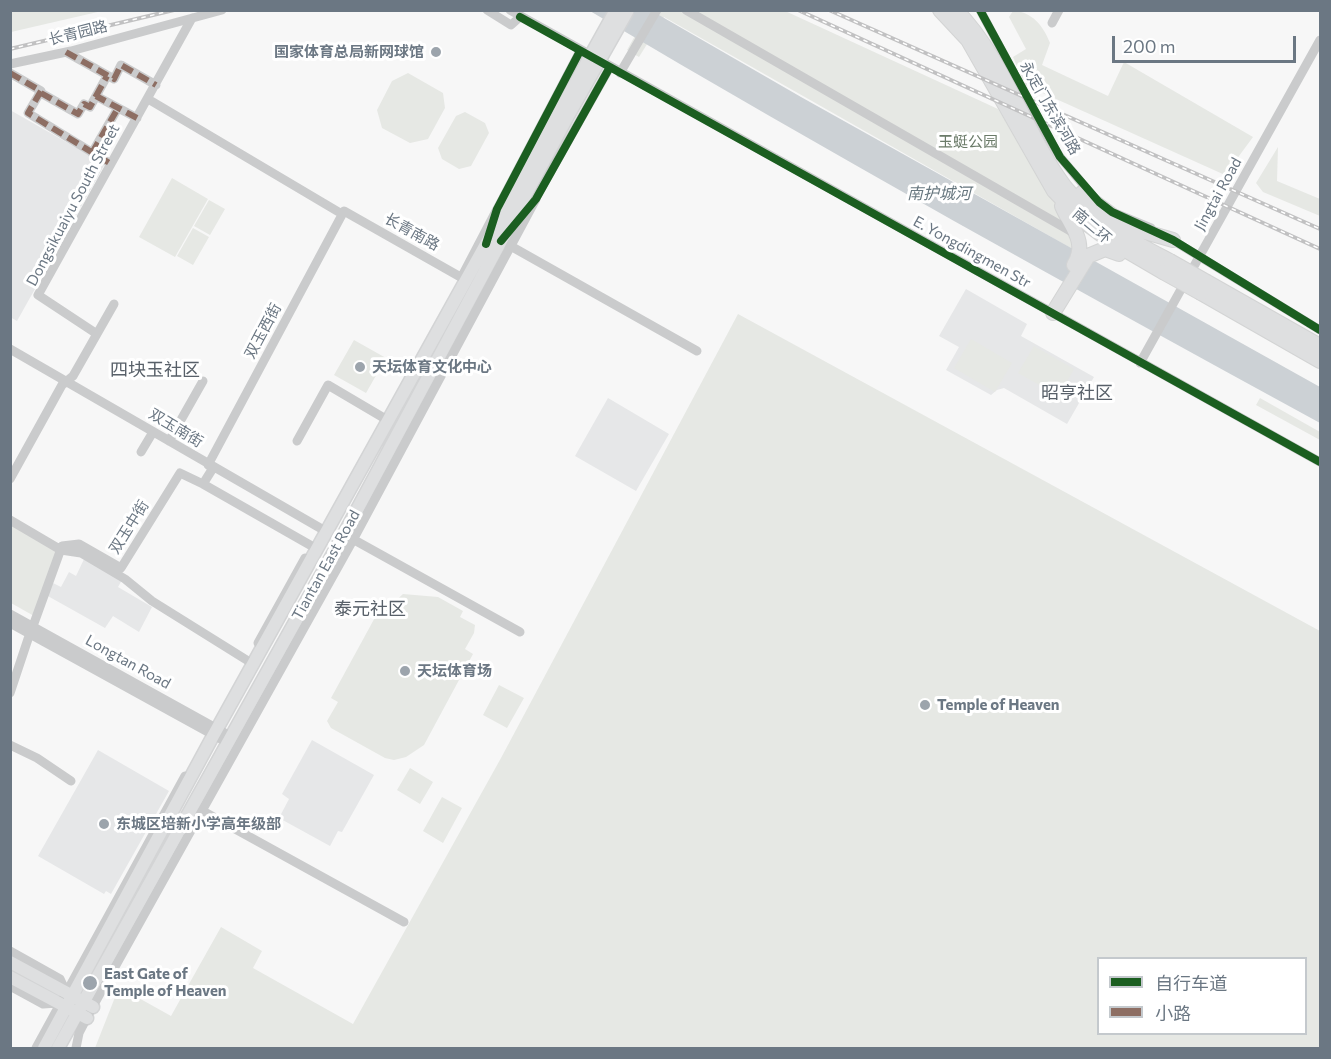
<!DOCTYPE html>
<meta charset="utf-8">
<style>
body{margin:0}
#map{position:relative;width:1331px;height:1059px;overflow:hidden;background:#f7f7f7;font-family:Commissioner,"Noto Sans SC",sans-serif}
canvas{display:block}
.frame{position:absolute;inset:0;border:12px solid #6b7783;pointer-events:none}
.legend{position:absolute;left:1097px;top:957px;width:210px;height:78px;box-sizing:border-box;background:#fff;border:2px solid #c4c9cd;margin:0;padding:8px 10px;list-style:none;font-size:18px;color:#6b7783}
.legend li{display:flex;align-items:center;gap:12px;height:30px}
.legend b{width:30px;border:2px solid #c4c9cd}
.scale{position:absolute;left:1112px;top:36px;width:184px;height:27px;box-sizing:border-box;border:3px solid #6b7783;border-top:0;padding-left:8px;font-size:18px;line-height:21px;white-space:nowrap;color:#6b7783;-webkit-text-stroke:4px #fff;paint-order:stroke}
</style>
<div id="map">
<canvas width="1331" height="1059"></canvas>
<div class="frame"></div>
<ul class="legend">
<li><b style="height:8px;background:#1b5e20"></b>自行车道</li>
<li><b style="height:8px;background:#8d6e63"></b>小路</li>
</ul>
<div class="scale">200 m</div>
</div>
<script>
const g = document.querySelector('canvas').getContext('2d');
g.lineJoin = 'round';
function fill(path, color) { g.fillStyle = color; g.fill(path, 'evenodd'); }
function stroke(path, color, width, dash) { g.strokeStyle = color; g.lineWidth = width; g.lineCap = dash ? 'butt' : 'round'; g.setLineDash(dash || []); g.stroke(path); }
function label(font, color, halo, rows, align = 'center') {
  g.font = font + ' Commissioner,"Noto Sans SC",sans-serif'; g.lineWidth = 6; g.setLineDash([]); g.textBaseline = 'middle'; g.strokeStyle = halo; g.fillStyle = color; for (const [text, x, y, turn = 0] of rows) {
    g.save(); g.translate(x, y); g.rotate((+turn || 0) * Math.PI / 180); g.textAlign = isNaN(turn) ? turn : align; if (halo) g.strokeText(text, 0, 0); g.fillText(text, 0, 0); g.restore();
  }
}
fill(new Path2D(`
 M10,110L105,164L17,321L10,317Z
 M966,289L1027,324L1021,336L1094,377L1067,424L1004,388L997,390L991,395L946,370L959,347L939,336Z
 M608,398L669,434L636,491L575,456Z
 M85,557L122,580L118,587L152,607L139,632L113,616L105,628L46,595L53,583L61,587L69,572L76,576Z
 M312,740L374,775L342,832L338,831L330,846L279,818L289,799L282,794Z
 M98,750L169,791L111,894L106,891L104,894L38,856Z`), '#e6e7e8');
fill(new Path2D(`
 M11,10H102V11L11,32Z
 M783,10L998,109L1071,227L1076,251L664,17L639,57L627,50L649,11Z
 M1013,11C1032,11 1044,27 1050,43L1042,65L1108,96L1124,62L1253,137L1225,175L1025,85L1013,57L1026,49L1009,17Z
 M408,73L443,93L445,108L428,139L410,143L382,128L377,110L392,81Z
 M465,112L485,123L489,133L471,166L459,169L442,159L438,148L456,116Z
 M1278,147L1277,181L1320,199V216L1263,192L1256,183Z
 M172,178L208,199L175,257L139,237Z
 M209,200L225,209L210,235L194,226Z
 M193,228L209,237L193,265L177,256Z
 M738,314L1320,631V1048H95L119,987L171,1016L221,927L262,951L253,968L353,1024L501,758ZM1098,958H1306V1034H1098Z
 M971,339L1012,363L995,392L954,368Z
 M354,340L386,358L366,393L334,375Z
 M1034,346L1074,369L1059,396L1018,373Z
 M1260,398L1320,432V440L1256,405Z
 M11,522L57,552L34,616L11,603Z
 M403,594L438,597L463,611L460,617L475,625L474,633L465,649L473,654L424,745L406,757L394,760L385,758L331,728L327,721L338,702L331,698L384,601L391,605Z
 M499,685L524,698L507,728L483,715Z
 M410,768L433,782L420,804L397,790Z
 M442,797L462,808L443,843L423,831Z`), '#e6e8e4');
fill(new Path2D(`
 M590,11H652L801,97L1320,387V423C1075,289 830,154 590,11Z`), '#ccd1d5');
const major = new Path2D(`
 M10,962L93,1007
 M10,977L87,1018
 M44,1048L213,736L561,109
 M58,1048L344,534L569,114`);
const highway = new Path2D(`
 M940,10L968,40L1054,191L1083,221L1110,241L1163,272
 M956,10C1005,60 1024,132 1065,187C1092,221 1132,241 1170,261
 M1082,193L1128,227L1173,240
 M1062,206C1071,227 1088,242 1074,265
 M1207,282L1320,346
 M1201,293L1320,361
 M1053,313L1088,256L1105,249L1119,254`);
stroke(major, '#d3d4d5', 15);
stroke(highway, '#d3d4d4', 16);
stroke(new Path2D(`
 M487,10L511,25L520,17
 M510,10L1320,462
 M686,10L1074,233
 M980,10L1048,137L1060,157L1092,195
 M1052,23L1059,10
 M66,52L114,79L121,65L156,85
 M10,64L71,51L222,10
 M10,73L41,91L28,113L111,164
 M620,73L657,10
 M41,93L78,114L84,104L90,107L96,96L137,118
 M96,96L107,76
 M148,99L342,214
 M92,153L118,108
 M533,203L610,67
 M495,213L580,51
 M1117,214L1151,228
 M1169,238L1320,330
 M507,244L697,351
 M462,276L497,209
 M97,334L38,295L192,18
 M10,349L327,532
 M1140,363L1320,40
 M169,441L203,381
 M297,441L328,385L389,421
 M141,452L153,432
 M208,465L344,211L464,279
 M10,479L62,385L73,376L114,304
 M203,484L317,549
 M10,520L61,550L81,553L125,579L152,601L253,664
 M349,537L520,632
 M10,614L232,737
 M10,623L228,743
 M33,626L62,546L79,544L121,568L180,473L203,484L213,468
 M258,643L305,558
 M10,693L30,633
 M10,745L37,758L71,781
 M199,809L404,922
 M10,951L60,979L66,992
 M10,986L43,1004L57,1003
 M36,1048L185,776
 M76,1048L79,1033L92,1008L353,540L536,199`), '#cacbcc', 9);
stroke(major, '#dedfe0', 12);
stroke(highway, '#dedfe0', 14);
const rail = new Path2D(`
 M798,10L1320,249
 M829,10L1320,229
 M10,49L174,10`);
stroke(rail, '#c1c1c2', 4);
stroke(rail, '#fff', 1.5, [4.5]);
const majorBridge = new Path2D(`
 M561,109L616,10
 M569,114L628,10`);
const highwayBridge = new Path2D(`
 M1170,261L1207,282
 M1163,272L1201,293`);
stroke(majorBridge, '#d3d4d5', 15, []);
stroke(highwayBridge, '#d3d4d4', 16, []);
stroke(majorBridge, '#dedfe0', 12);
stroke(highwayBridge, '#dedfe0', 14);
stroke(new Path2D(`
 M66,52L114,79L121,65L156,85
 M10,73L41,91L28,113L111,164
 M41,93L78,114L84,104L90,107L96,96L137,118
 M96,96L107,76
 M92,153L118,108`), '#8d6e63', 6, [12, 6]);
stroke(new Path2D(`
 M980,10L1060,157L1099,202L1112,212L1173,240L1320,330
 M520,17L1320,462
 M501,241L536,199L610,67
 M486,244L497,209L580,51`), '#1b5e20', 8);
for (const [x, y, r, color] of [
 [436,52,6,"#9ca4ac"],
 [360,367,6,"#9ca4ac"],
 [405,671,6,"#9ca4ac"],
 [925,705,6,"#9ca4ac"],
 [104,824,6,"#9ca4ac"],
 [90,983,8,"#9ca4ac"]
]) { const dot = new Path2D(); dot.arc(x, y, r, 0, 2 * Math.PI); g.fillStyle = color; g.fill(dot); stroke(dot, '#fff', 2); }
label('15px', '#6b7783', '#fff', [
 ["长青园路",78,33,-14],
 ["永定门东滨河路",1050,108,60],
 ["Jingtai Road",1218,194,-61],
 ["Dongsikuaiyu South Street",73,205,-62],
 ["南二环",1092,226,40],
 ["长青南路",412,232,29],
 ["E. Yongdingmen Str",972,252,29],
 ["双玉西街",263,331,-62],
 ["双玉南街",176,428,31],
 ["双玉中街",129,527,-58],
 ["Tiantan East Road",326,565,-61],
 ["Longtan Road",128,662,29]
]);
label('bold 15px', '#6b7783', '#fff', [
 ["国家体育总局新网球馆",424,52,"right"],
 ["天坛体育文化中心",372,367],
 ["天坛体育场",417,671],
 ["Temple of Heaven",937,705],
 ["东城区培新小学高年级部",116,824],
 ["East Gate of",104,974],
 ["Temple of Heaven",104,991]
], 'left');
label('15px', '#6b7b69', '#fff', [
 ["玉蜓公园",968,142]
]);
label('italic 16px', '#67777f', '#fff', [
 ["南护城河",939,194]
]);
label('18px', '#586069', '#fff', [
 ["四块玉社区",155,370],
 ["昭亨社区",1077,393],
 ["泰元社区",370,609]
]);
</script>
